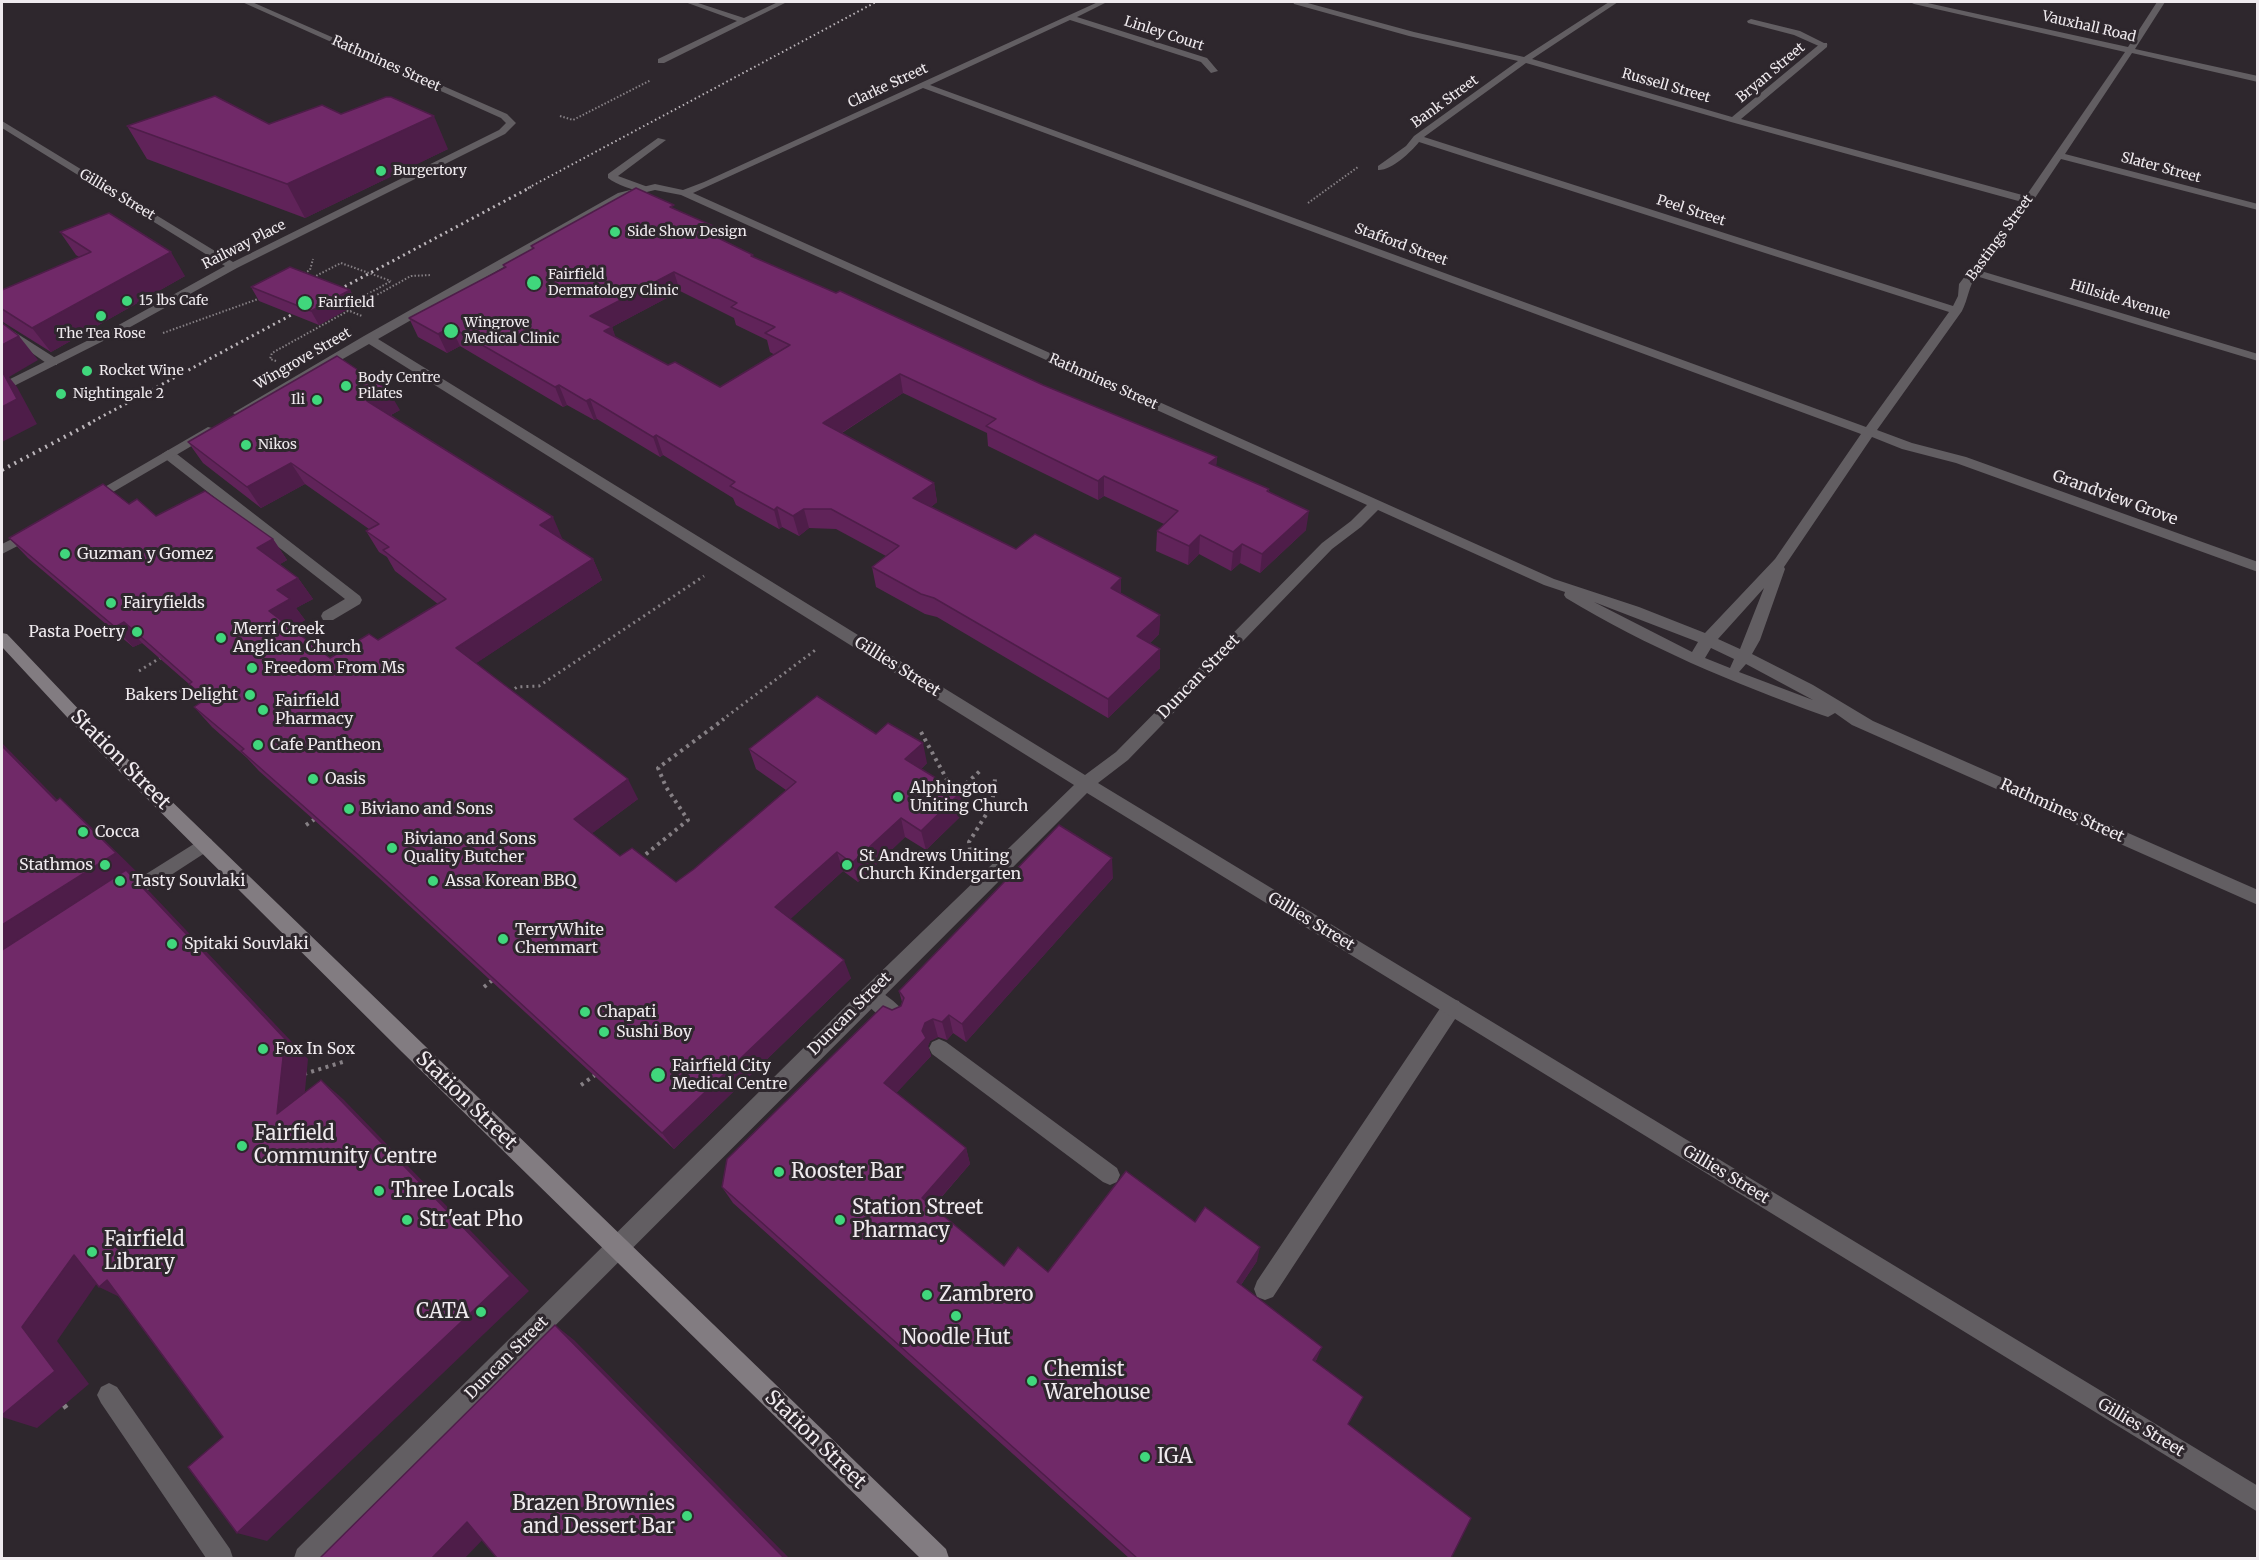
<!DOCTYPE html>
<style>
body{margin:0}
#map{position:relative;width:2259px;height:1560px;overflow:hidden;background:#2e272d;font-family:Merriweather,serif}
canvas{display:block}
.frame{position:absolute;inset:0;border:3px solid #efeaee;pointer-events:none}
</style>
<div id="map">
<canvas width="2259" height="1560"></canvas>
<div class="frame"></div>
</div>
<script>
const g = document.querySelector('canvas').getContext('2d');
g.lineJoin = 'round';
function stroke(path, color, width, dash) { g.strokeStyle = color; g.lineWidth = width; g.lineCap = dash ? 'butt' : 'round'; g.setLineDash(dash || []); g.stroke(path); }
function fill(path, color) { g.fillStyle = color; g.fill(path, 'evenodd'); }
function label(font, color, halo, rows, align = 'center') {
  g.font = font + ' Merriweather,serif'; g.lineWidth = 6; g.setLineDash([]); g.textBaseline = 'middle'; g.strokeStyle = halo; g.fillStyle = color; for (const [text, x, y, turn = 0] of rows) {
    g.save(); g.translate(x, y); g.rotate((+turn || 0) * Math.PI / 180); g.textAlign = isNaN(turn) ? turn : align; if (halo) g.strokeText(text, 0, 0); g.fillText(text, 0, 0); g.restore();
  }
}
stroke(new Path2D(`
 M560,116L573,120L651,80
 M1308,203L1358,167
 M301,275L310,270L313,259
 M310,279L341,263
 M352,303L391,281
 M347,310L362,316
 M163,333L261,298
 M276,361L270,359L272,353L411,276L431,275`), '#868085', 2, [1.5, 2]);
stroke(new Path2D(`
 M139,671L160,658
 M510,692L517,687L539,686L704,576
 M169,698L194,683
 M722,720L818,648`), '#868085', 3, [2, 4]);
stroke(new Path2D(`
 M921,732L952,789
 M955,794L981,770
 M306,825L318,817
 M971,858L969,842L992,805L995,779
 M640,859L688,820L666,787L658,768L724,719
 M484,987L495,978
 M304,1074L346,1061
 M581,1085L598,1073`), '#868085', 4, [3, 4.5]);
stroke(new Path2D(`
 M64,1405L70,1413`), '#868085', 5, [4, 6]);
fill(new Path2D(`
 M1751,19L1800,31L1828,45L1821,47L1794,35L1748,23L1747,21Z
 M658,138L666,140L618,176L648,187V191C636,192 617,185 608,178V174Z
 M2,324L57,359V365H49L2,332Z
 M168,450L173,451L360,596L362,600L360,604L333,620H323L321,616L323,612L345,599L163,457L162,454Z
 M205,837L211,839L214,844L211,849L131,901L125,903L119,901L116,896L119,891Z
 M870,987C882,991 901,1005 907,1017L904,1023L897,1026C885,1021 866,1007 861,995L863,989Z
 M1452,999L1459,1001L1461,1007L1459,1013L1273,1297L1265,1300L1257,1297L1254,1289L1257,1281L1445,1001Z
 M939,1039L946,1042L1117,1168L1120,1175L1117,1182L1110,1185L1103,1182L932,1054L929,1048L932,1042Z
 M109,1383L117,1387L230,1549L233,1558H206L101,1403L97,1395L101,1387Z`), '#625e62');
fill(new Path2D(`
 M242,2H252L507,114L516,123L505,134L237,268L123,331L2,392V383L115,327L225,266L2,128V121L233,262L499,130L506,123L501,118Z
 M685,2H695L744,18L778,2H787L664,63H658V59L737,21Z
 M1098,2H1107L1077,17L1207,58L1218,71L1211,73L1201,62L1070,20L930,85L1866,427L1949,312L1419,142C1411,152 1391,171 1378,170V166L1406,146L1414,136L1518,61L1409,36L1294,4L1293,2H1304L1414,32L1524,57L1609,2H1618L1532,59L1732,117L1821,43H1827V47L1741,119L2026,196L2125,52L1914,4L1910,2H1923L2128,47L2157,2H2165L2135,49L2258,76V82L2132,53L2065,154L2258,204V210L2061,159L2025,213L1981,271L2258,354V361L1976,276C1969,286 1968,299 1962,311L1877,430L1912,443L1966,457L2258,562V572L1956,463L1902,449L1872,437L1784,567L1785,569L1760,640L1752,654L1813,685L1873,721L2258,890V905L1852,725L1835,713L1828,717L1822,715C1733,683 1647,647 1566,598L1564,595L1565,592L1544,585L1378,510L1361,527L1332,549L1128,760L1098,783L2258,1486V1512L1087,793L323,1558H294L297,1549L863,989L1074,785L369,344L243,416L239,417L233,413L364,336L618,193L655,184L683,190L704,182ZM1526,63L1731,122L2022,202L1959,284L1958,296L1953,306L1424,137ZM923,88L1861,434L1775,559L1705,633L1639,607L1554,579L693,193ZM655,190L681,195L1367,505L1351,521L1322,543L1116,752L1085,775L378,339L626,197ZM1764,588L1740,649L1718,639ZM1594,602L1698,642L1692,652ZM1711,648L1734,659L1730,668L1705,658ZM1746,664L1813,700L1739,672Z
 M208,427L212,428L214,431L212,434L96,502L91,503L84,499Z
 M32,529L39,533L37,536L2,554V544Z`), '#625e62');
fill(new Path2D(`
 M2,633L7,634L104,736L946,1549L949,1558H920L402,1052L92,744L2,647Z`), '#827c81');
stroke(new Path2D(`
 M528,188L876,2`), '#bcb6bb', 2, [1.5, 3]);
stroke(new Path2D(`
 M329,295L531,187
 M88,424L308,306`), '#bcb6bb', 3, [2, 4]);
stroke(new Path2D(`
 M2,470L91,423`), '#bcb6bb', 4, [2, 5]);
stroke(new Path2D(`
 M341,263L391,281`), '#868085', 2, [1.5, 2]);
fill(new Path2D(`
 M341,114L448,149L305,218L147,159L127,126L269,124Z
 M676,210L723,241L753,257L1043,385L1217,457L1216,466L1269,489V491L1306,530L1260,573L1240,563L1231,571L1199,554L1188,565L1156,551L1157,531L1164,524L1104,496L1098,500L988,446L987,433L903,393L842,433L934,483L937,502L931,507L1016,549L1121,593L1160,615L1159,634L1150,643L1160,668L1108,718L937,617L925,614L876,587L872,567L886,556L836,529L809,528L799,536L782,527L779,529L736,505L733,498L663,455L660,457L597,419L594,420L567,405L563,407L460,346L447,353L418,337L409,318L504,268L503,265L532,249L531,246ZM680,291L734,318L736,325L767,340L770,352L775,355L720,387L668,365L615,337L612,327Z
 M60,232L185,276L51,352L3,322H2V290L79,257L76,255Z
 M251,287L350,290L357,304L319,325L259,301Z
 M400,410L391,415L562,538L561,539L593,559L602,580L476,663L638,799L592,833L620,856L676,882L694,869L786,790L756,769L749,749L876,734L927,763L921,769L960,793L964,813L926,850L905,837L858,882L843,871L790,919L851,978L674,1149L377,876L259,771L247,758L212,727L194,707L203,701L189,684L142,643L133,647L28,558L9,538L129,504L156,516L273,539L287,560L280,564L298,578L313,599L296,608L305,620L291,628L330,658L378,640L438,604L395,571L387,557L379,552L366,531L369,529L305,484L261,508L203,463L188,442Z
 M1113,878L966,1042L953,1033L947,1040L938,1037L930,1041L928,1046L931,1056L896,1093L966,1148L970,1164L933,1207L1004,1266L1048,1272L1195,1222L1257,1261L1241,1285L1317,1359L1315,1361L1348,1424L1451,1558H1129L733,1203L722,1187L892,1010L901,1006L902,1002L899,991Z`), '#602359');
fill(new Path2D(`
 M434,116L448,149L305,218L287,184Z
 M720,229L725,247L710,234Z
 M171,252L185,276L51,352L32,328Z
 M674,272L680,291L612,327L619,346L590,316Z
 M350,290L357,304L319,325L311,311Z
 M451,327L460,346L447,353L438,334Z
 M19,336L38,360L9,377L17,387L37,424L2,442V345Z
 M900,374L903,393L827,442L823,423Z
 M559,385L567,405L563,407L555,387Z
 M388,390L400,410L379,421L367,401Z
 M590,399L597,419L594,420L586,401Z
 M656,435L663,455L660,457L653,437Z
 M1217,457L1215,476L1209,463Z
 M291,463L305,484L261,508L247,487Z
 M1104,476V496L1098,500V481Z
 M934,483L937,502L917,518L913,498Z
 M777,507L782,527L779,529L774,510Z
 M804,509L809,528L799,536L793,516Z
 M1309,511L1306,530L1260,573L1262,554Z
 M553,517L562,538L550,545L540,525Z
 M1200,535L1199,554L1188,565L1189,546Z
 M273,539L287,560L272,569L257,548Z
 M1242,544L1240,563L1231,571L1233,552Z
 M593,559L602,580L469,668L456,648Z
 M298,578L313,599L296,608L305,620L285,632L269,611L277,590Z
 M1121,578V598L1111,588Z
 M1160,615L1159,634L1137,655V636Z
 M124,622L142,643L133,647L115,627Z
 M1160,649V668L1108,718V699Z
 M2,743L81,824L56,801L2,746Z
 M923,743L927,763L910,779L905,759Z
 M628,779L638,799L586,838L574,819Z
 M960,793L964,813L926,850L921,831Z
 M60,798L85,821L141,876L136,879L150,892L308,1059L301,1133L2,965V925Z
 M901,818L905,837L858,882L852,863Z
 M837,852L843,871L783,926L775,907Z
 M1112,858L1113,878L966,1042L962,1024Z
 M844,960L851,978L674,1149L662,1133Z
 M949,1015L953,1033L947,1040L942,1022Z
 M933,1019L938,1037L930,1041L928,1046L931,1056L890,1100L884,1083L922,1031L925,1023Z
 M321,1080L343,1099L529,1291L267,1541L237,1533Z
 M966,1148L970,1164L927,1213L922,1198Z
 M1260,1247L1257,1261L1234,1295L1237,1282Z
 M74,1255L106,1270L57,1341L89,1384L37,1428L2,1417L22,1327Z
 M107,1280L130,1302L99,1287Z
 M555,1325L574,1340L789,1558H784Z
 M1322,1347L1317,1359L1308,1371L1313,1360Z
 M467,1522L491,1531L465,1558H432Z`), '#4e1d49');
const building = new Path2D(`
 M215,96L269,124L322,105L341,114L386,97H391L434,116L287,184L127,126Z
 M636,188L674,205L670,207L720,229L710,234L753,255L751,256L836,293L840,291L1043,385L1217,457L1209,463L1269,489L1267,491L1309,511L1262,554L1242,544L1233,552L1200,535L1189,546L1157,531L1178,511L1104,476L1098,481L986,426L996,419L900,374L823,423L934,483L913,498L1016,549L1035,534L1121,578L1111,588L1160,615L1137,636L1160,649L1108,699L934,598L921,594L872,567L899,546L831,509H804L793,516L777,507L774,510L730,486L735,482L656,435L653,437L590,399L586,401L559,385L555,387L451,327L438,334L409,318L506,267L503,265L534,248L531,246ZM674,272L737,303L731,307L775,327L765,333L790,345L720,387L675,362L668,365L604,331L612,327L590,316Z
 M109,213L171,252L32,328L2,309V290L91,252L60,232Z
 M290,267L350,290L311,311L251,287Z
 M2,323L19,336L2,345Z
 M337,356L388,390L367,401L553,517L540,525L593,559L456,648L628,779L574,819L620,856L632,848L676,882L694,869L796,782L749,749L817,696L876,734L888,723L923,743L905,759L960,793L921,831L901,818L852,863L837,852L775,907L844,960L662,1133L361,857L241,751L244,749L194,707L206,699L189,684L192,682L124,622L115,627L9,538L103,484L129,504L137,499L156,516L205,491L273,539L257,548L298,578L277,590L290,599L269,611L330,658L369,634L378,640L446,599L383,550L389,547L366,531L379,524L291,463L247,487L188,442Z
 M2,371L17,399L2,407Z
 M2,746L56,801L60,798L116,853L2,925Z
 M1059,825L1112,858L962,1024L949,1015L942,1022L933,1019L925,1023L922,1031L926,1038L884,1083L966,1148L922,1198L1004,1266L1018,1247L1048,1272L1126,1171L1195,1222L1205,1207L1260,1247L1237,1282L1322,1347L1313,1360L1363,1397L1348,1424L1471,1518L1451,1558H1137L722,1187L727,1159L883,1006L892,1010L901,1006L904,998L899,991Z
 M126,870L285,1039L277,1114L321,1080L510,1276L237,1533L188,1467L223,1437L107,1280L99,1287L74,1255L22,1327L55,1371L2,1415V950Z
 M555,1325L784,1558H497L467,1522L432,1558H320Z`);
fill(building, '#702968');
stroke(building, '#4e1d49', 1.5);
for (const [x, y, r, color] of [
 [381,171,6,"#40d77c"],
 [615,232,6,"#40d77c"],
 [534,283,8,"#40d77c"],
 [127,301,6,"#40d77c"],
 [305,303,8,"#40d77c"],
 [101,316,6,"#40d77c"],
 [451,331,8,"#40d77c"],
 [87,371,6,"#40d77c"],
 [346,386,6,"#40d77c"],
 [61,394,6,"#40d77c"],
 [317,400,6,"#40d77c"],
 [246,445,6,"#40d77c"],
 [65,554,6,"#40d77c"],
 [111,603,6,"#40d77c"],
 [137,632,6,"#40d77c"],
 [221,638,6,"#40d77c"],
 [252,668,6,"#40d77c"],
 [250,695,6,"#40d77c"],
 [263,710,6,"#40d77c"],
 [258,745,6,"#40d77c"],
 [313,779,6,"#40d77c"],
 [898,797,6,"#40d77c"],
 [349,809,6,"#40d77c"],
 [83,832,6,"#40d77c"],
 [392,848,6,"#40d77c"],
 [105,865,6,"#40d77c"],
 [847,865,6,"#40d77c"],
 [120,881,6,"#40d77c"],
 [433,881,6,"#40d77c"],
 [503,939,6,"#40d77c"],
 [172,944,6,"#40d77c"],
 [585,1012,6,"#40d77c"],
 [604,1032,6,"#40d77c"],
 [263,1049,6,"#40d77c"],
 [658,1075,8,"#40d77c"],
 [242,1146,6,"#40d77c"],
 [779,1172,6,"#40d77c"],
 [379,1191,6,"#40d77c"],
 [407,1220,6,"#40d77c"],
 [840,1220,6,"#40d77c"],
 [92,1252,6,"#40d77c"],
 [927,1295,6,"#40d77c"],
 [481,1312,6,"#40d77c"],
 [956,1316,6,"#40d77c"],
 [1032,1381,6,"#40d77c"],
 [1145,1457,6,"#40d77c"],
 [687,1516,6,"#40d77c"]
]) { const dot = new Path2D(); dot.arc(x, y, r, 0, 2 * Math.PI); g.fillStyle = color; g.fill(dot); stroke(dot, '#2e272d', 2); }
label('14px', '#efeaee', '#2e272d', [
 ["Vauxhall Road",2089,27,13],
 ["Linley Court",1164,34,18],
 ["Rathmines Street",386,64,24],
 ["Bryan Street",1771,73,-40],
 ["Clarke Street",888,86,-25],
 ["Russell Street",1666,86,16],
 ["Bank Street",1445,102,-36],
 ["Slater Street",2161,168,15],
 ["Gillies Street",117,195,31],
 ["Peel Street",1691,211,18],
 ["Bastings Street",2000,238,-54],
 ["Railway Place",244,245,-27],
 ["Stafford Street",1401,245,20],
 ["Hillside Avenue",2120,300,17],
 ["Wingrove Street",303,359,-30],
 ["Rathmines Street",1103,382,24]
]);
label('14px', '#efeaee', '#2e272d', [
 ["Burgertory",393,171],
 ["Side Show Design",627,232],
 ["Fairfield",548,275],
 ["Dermatology Clinic",548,291],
 ["15 lbs Cafe",139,301],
 ["Fairfield",318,303],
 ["Wingrove",464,323],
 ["Medical Clinic",464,339],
 ["The Tea Rose",101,334,"center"],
 ["Rocket Wine",99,371],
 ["Body Centre",358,378],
 ["Pilates",358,394],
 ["Nightingale 2",73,394],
 ["Ili",305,400,"right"],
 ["Nikos",258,445]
], 'left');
label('16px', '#efeaee', '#2e272d', [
 ["Grandview Grove",2115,498,20],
 ["Gillies Street",897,667,32],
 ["Duncan Street",1199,677,-46],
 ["Rathmines Street",2062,811,24],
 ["Gillies Street",1311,922,31],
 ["Duncan Street",850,1014,-45],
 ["Gillies Street",1726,1175,31],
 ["Duncan Street",507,1358,-45],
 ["Gillies Street",2141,1428,31]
]);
label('16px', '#efeaee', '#2e272d', [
 ["Guzman y Gomez",77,554],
 ["Fairyfields",123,603],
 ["Merri Creek",233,629],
 ["Anglican Church",233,647],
 ["Pasta Poetry",125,632,"right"],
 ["Freedom From Ms",264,668],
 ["Bakers Delight",238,695,"right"],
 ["Fairfield",275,701],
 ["Pharmacy",275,719],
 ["Cafe Pantheon",270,745],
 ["Oasis",325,779],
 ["Alphington",910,788],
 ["Uniting Church",910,806],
 ["Biviano and Sons",361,809],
 ["Cocca",95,832],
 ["Biviano and Sons",404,839],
 ["Quality Butcher",404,857],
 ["St Andrews Uniting",859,856],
 ["Church Kindergarten",859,874],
 ["Stathmos",93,865,"right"],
 ["Tasty Souvlaki",132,881],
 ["Assa Korean BBQ",445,881],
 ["TerryWhite",515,930],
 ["Chemmart",515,948],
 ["Spitaki Souvlaki",184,944],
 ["Chapati",597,1012],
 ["Sushi Boy",616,1032],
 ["Fox In Sox",275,1049],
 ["Fairfield City",672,1066],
 ["Medical Centre",672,1084]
], 'left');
label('20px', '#efeaee', '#2e272d', [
 ["Station Street",120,760,45],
 ["Station Street",466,1101,44],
 ["Station Street",815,1440,44]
]);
label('20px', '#efeaee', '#2e272d', [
 ["Fairfield",254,1134],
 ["Community Centre",254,1157],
 ["Rooster Bar",791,1172],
 ["Three Locals",391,1191],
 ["Station Street",852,1208],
 ["Pharmacy",852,1231],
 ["Str'eat Pho",419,1220],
 ["Fairfield",104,1240],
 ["Library",104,1263],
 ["Zambrero",939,1295],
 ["CATA",469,1312,"right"],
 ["Noodle Hut",956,1338,"center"],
 ["Chemist",1044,1370],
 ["Warehouse",1044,1393],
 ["IGA",1157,1457],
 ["Brazen Brownies",675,1504,"right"],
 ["and Dessert Bar",675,1527,"right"]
], 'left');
</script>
